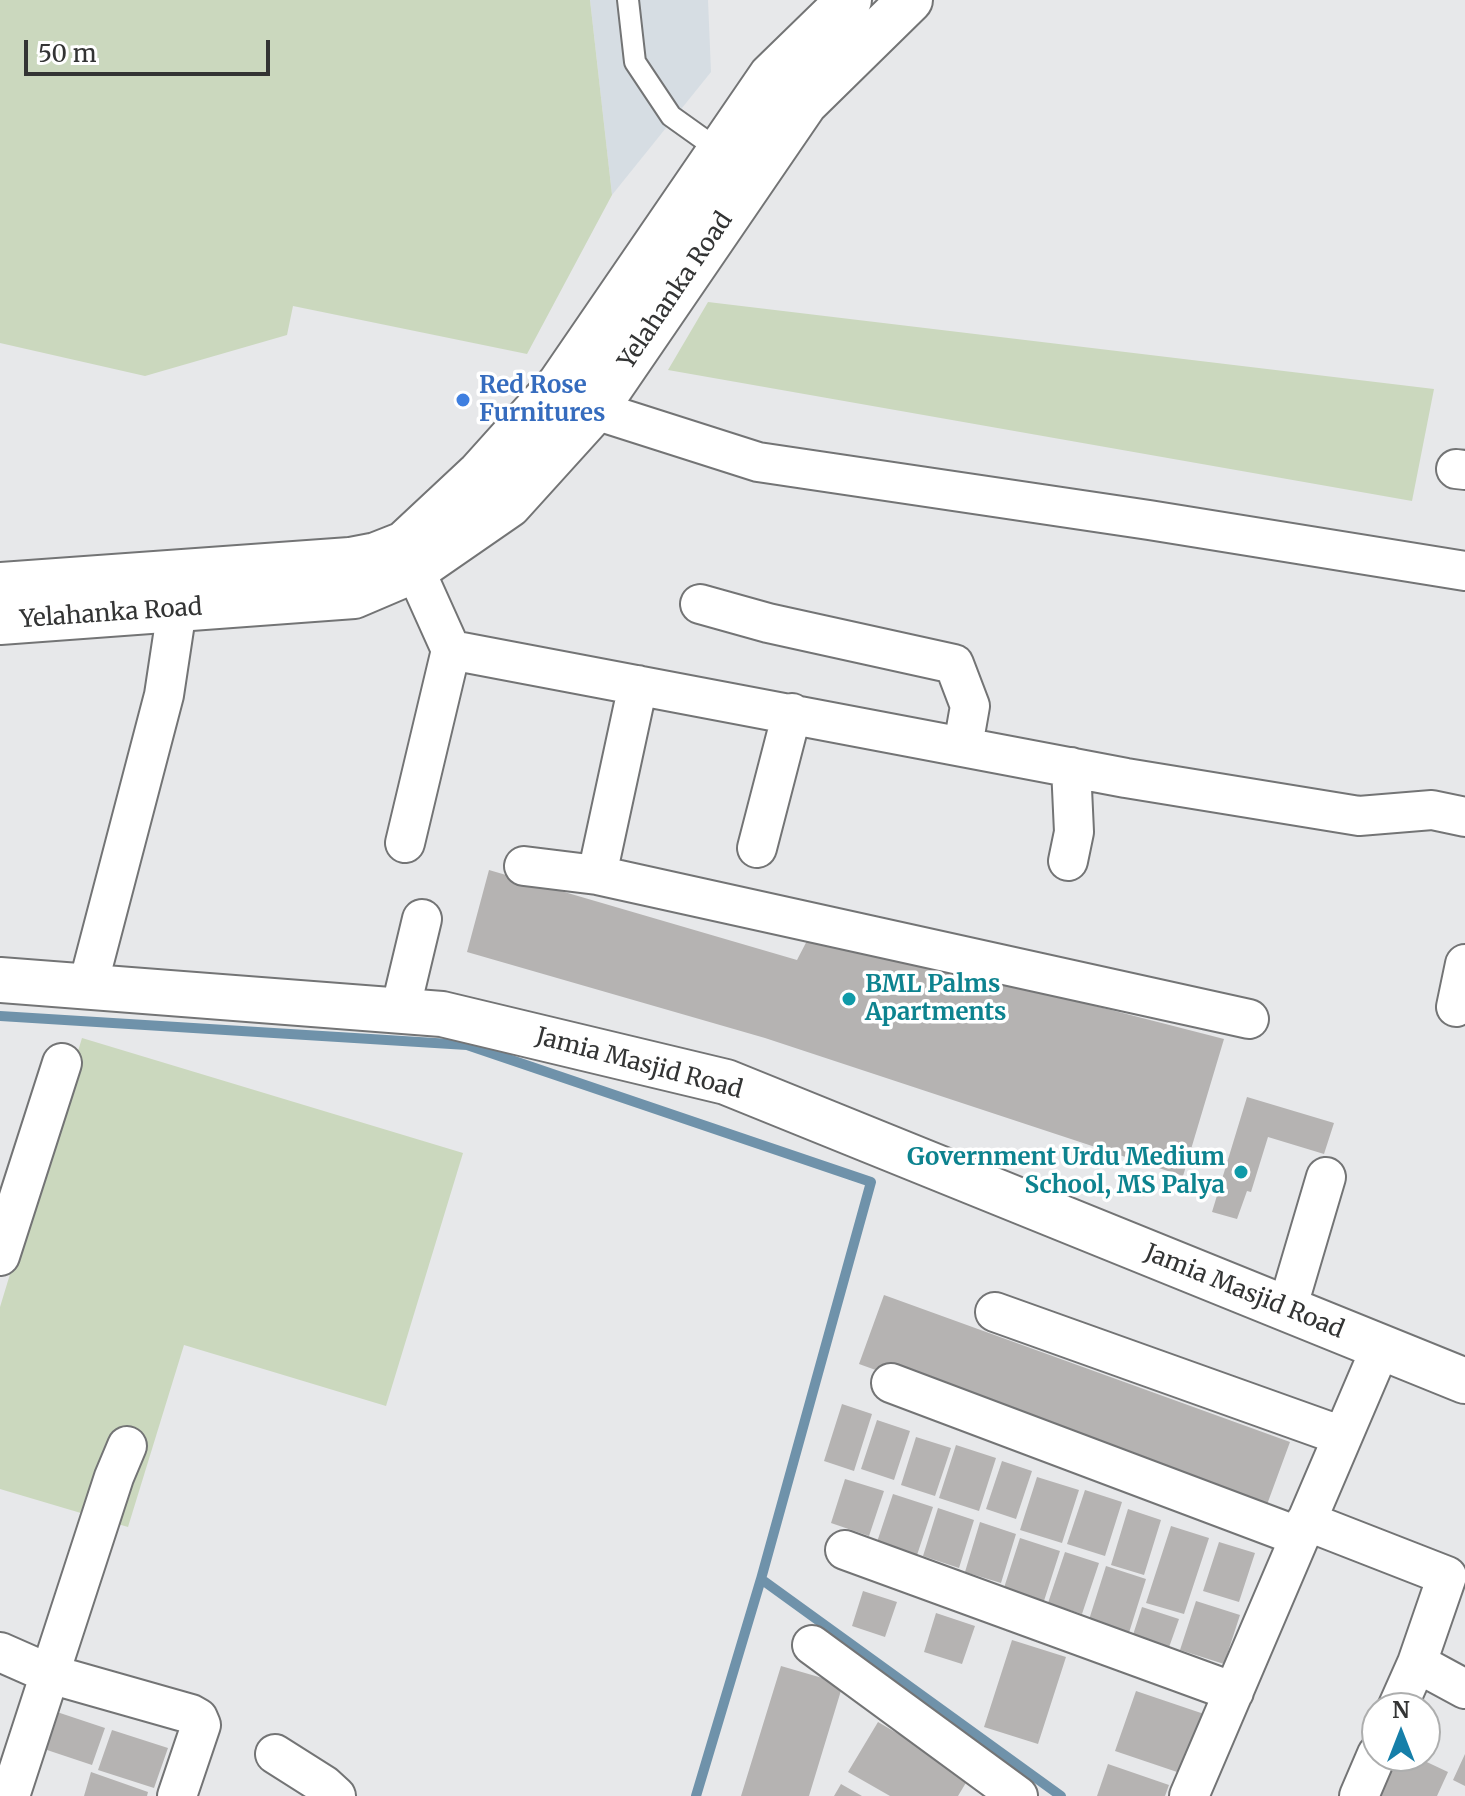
<!DOCTYPE html>
<style>
body{margin:0}
#map{position:relative;width:1465px;height:1796px;overflow:hidden;background:#e7e8ea;font-family:Merriweather,serif}
canvas{display:block}
.north{position:absolute;left:1361px;top:1692px;width:80px;height:80px;box-sizing:border-box;background:#fff;border:2px solid #adaeae;border-radius:50%;rotate:0deg;font-size:22px;font-weight:700;line-height:32px;text-align:center;color:#333434}
.north::after{content:'';display:block;margin:auto;width:28px;height:36px;background:#167fa9;clip-path:polygon(50% 0,100% 100%,50% 72%,0 100%)}
.scale{position:absolute;left:24px;top:40px;width:246px;height:36px;box-sizing:border-box;border:4px solid #333434;border-top:0;padding-left:10px;font-size:24px;line-height:28px;white-space:nowrap;color:#333434;-webkit-text-stroke:6px #fff;paint-order:stroke}
</style>
<div id="map">
<canvas width="1465" height="1796"></canvas>
<div class="north">N</div>
<div class="scale">50 m</div>
</div>
<script>
const g = document.querySelector('canvas').getContext('2d');
g.lineJoin = 'round';
function fill(path, color) { g.fillStyle = color; g.fill(path, 'evenodd'); }
function stroke(path, color, width, dash) { g.strokeStyle = color; g.lineWidth = width; g.lineCap = dash ? 'butt' : 'round'; g.setLineDash(dash || []); g.stroke(path); }
function label(font, color, halo, rows, align = 'center') {
  g.font = font + ' Merriweather,serif'; g.lineWidth = 7; g.setLineDash([]); g.textBaseline = 'middle'; g.strokeStyle = halo; g.fillStyle = color; for (const [text, x, y, turn = 0] of rows) {
    g.save(); g.translate(x, y); g.rotate((+turn || 0) * Math.PI / 180); g.textAlign = isNaN(turn) ? turn : align; if (halo) g.strokeText(text, 0, 0); g.fillText(text, 0, 0); g.restore();
  }
}
fill(new Path2D(`
 M590,0H708L711,72L612,195Z`), '#d6dde3');
fill(new Path2D(`
 M0,0H590L612,195L527,354L293,306L287,335L145,376L0,343Z
 M708,302L1434,389L1412,501L668,370Z
 M82,1038L463,1153L386,1406L184,1345L128,1527L0,1489V1307Z`), '#cbd8be');
stroke(new Path2D(`
 M0,1016L467,1045L871,1182L761,1579L1061,1796
 M696,1796L761,1579`), '#6f92aa', 10);
fill(new Path2D(`
 M489,870L797,960L811,933L1224,1039L1183,1176L765,1038L467,952Z
 M1247,1097L1334,1123L1324,1154L1268,1137L1251,1192L1247,1191L1237,1219L1212,1212Z
 M884,1295L1290,1442L1265,1510L859,1364Z
 M842,1404L872,1414L854,1471L824,1461Z
 M877,1420L910,1431L894,1480L861,1469Z
 M916,1437L951,1448L935,1496L901,1485Z
 M956,1445L996,1458L979,1511L939,1498Z
 M1002,1461L1032,1471L1016,1519L986,1509Z
 M1037,1477L1079,1490L1062,1543L1020,1530Z
 M845,1479L884,1491L869,1536L831,1523Z
 M1085,1490L1122,1502L1105,1556L1067,1544Z
 M893,1494L933,1507L915,1561L875,1548Z
 M938,1508L974,1520L959,1568L923,1556Z
 M1128,1509L1161,1520L1144,1575L1111,1565Z
 M980,1522L1016,1534L1001,1583L965,1572Z
 M1171,1526L1209,1538L1184,1614L1146,1603Z
 M1020,1538L1060,1551L1043,1604L1003,1591Z
 M1219,1542L1255,1553L1239,1602L1203,1591Z
 M1065,1552L1099,1563L1082,1614L1048,1603Z
 M1106,1566L1146,1579L1127,1639L1087,1626Z
 M863,1591L897,1602L885,1637L852,1626Z
 M1196,1601L1240,1615L1224,1664L1180,1650Z
 M1142,1607L1179,1619L1167,1653L1131,1641Z
 M936,1613L975,1626L962,1664L924,1652Z
 M1012,1640L1066,1657L1038,1744L984,1727Z
 M781,1666L843,1684L809,1796H741Z
 M1136,1691L1204,1714L1183,1774L1115,1751Z
 M54,1711L105,1728L92,1765L41,1748Z
 M878,1722L970,1776L958,1796H890L848,1772Z
 M112,1730L168,1748L154,1788L98,1770Z
 M1465,1754V1786L1453,1780Z
 M1398,1756H1414L1448,1772L1437,1796H1379Z
 M1108,1764L1169,1785L1165,1796H1097Z
 M91,1772L148,1792L147,1796H84Z
 M841,1784L862,1796H834Z`), '#b5b3b2');
const lane = new Path2D(`
 M628,0L635,62L671,116L720,151`);
const street = new Path2D(`
 M574,394L595,410L758,462L1149,520L1465,571
 M1456,469L1465,470
 M415,570L451,650L1126,778L1359,816L1432,810L1465,817
 M700,604L768,623L954,664L970,706L963,746
 M405,843L451,650
 M757,848L792,713
 M1068,861L1074,832L1071,767
 M524,866L597,875L1249,1019
 M597,875L638,685
 M87,989L164,695L177,609
 M1456,1007L1465,964
 M400,1011L422,919
 M0,1256L62,1063
 M1287,1309L1326,1177
 M995,1312L1342,1436
 M891,1383L1300,1537
 M1306,1521L1447,1576L1417,1663
 M845,1550L1234,1692
 M812,1645L1018,1796
 M0,1652L50,1674L191,1714L198,1718L201,1725L177,1796
 M1397,1708L1417,1663L1465,1689
 M275,1754L324,1785L336,1796
 M10,1796L114,1477L127,1446
 M1189,1796L1381,1347
 M1359,1796L1377,1754`);
const secondary = new Path2D(`
 M0,585L350,560L376,555L404,544L480,473L560,384L771,76L849,0
 M0,622L354,596L415,570L509,505L595,410L805,103L910,0
 M0,980L442,1014L726,1082L1465,1381`);
stroke(lane, '#737475', 24);
stroke(street, '#737475', 42);
stroke(secondary, '#737475', 48);
stroke(lane, '#fff', 20);
stroke(street, '#fff', 38);
stroke(secondary, '#fff', 44);
for (const [x, y, r, color] of [
 [463,400,8,"#3f7fe0"],
 [849,999,8,"#0f9aa8"],
 [1241,1172,8,"#0f9aa8"]
]) { const dot = new Path2D(); dot.arc(x, y, r, 0, 2 * Math.PI); g.fillStyle = color; g.fill(dot); stroke(dot, '#fff', 3); }
label('24px', '#333434', '#fff', [
 ["Yelahanka Road",676,291,-56],
 ["Yelahanka Road",111,614,-4],
 ["Jamia Masjid Road",639,1064,15],
 ["Jamia Masjid Road",1244,1292,22]
]);
label('bold 24px', '#366cbe', '#fff', [
 ["Red Rose",479,386],
 ["Furnitures",479,414]
], 'left');
label('bold 24px', '#0d838f', '#fff', [
 ["BML Palms",865,985],
 ["Apartments",865,1013],
 ["Government Urdu Medium",1225,1158,"right"],
 ["School, MS Palya",1225,1186,"right"]
], 'left');
</script>
